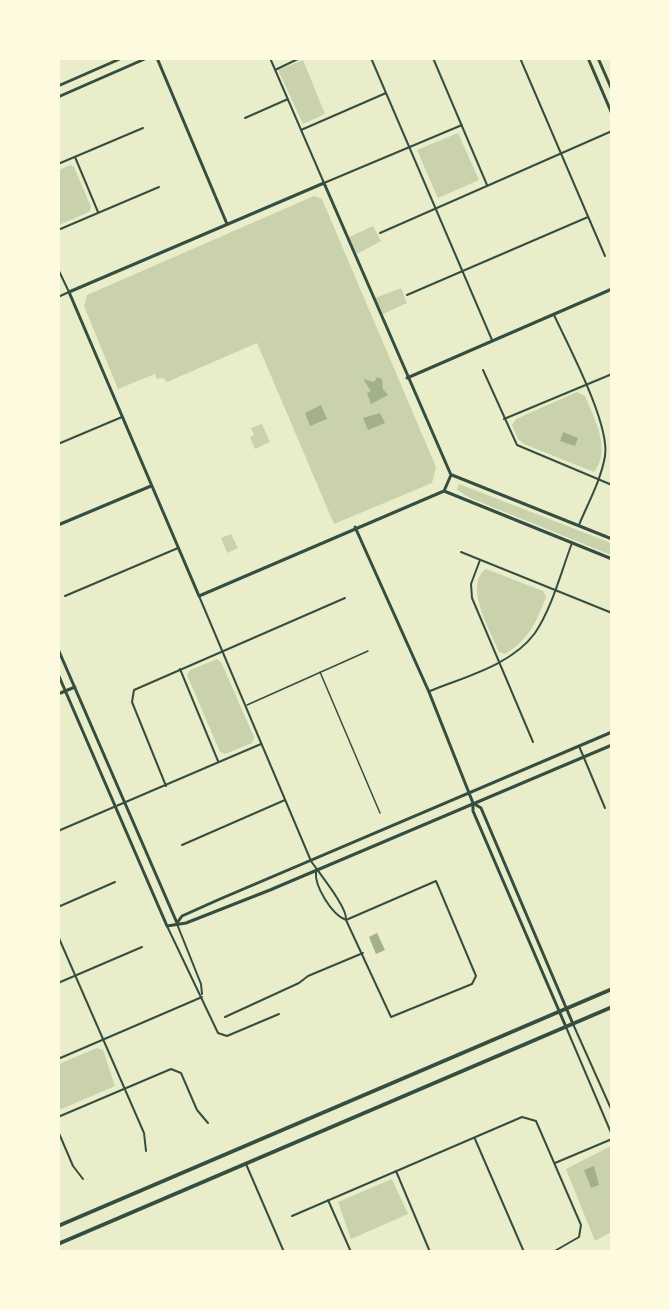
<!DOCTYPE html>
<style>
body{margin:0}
#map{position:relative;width:670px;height:1310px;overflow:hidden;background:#e9edc9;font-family:Rubik,sans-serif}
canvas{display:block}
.frame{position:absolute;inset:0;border:60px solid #fefae0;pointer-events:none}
</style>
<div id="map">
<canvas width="670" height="1310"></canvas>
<div class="frame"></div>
</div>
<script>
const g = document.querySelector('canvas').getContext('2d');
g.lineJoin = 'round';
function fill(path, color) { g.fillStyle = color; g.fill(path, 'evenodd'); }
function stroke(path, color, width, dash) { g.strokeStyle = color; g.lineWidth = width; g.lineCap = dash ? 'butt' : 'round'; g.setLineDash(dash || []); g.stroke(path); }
fill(new Path2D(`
 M303,60L325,114L303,124L278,70Z
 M458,133L479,180L438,198L417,150Z
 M70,165L74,167L91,207L89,212L59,225V170Z
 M314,196L322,199L436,467L432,483L334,524L257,343L167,382L163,378L157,379L155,374L118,389L84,306L87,295Z
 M373,226L381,241L357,254L349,237Z
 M401,288L407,303L383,314L375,298Z
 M577,392L585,396C594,418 612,450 594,472L524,444L518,439L512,425L516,419Z
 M262,424L270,442L255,449L250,437L254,435L251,428Z
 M459,484L611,543V555L470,498L457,490Z
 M231,534L238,548L227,553L221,538Z
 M486,569L543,591L546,597C537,621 528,641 505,654L499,652C491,632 463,585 486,569Z
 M217,659L221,662L254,737L252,743L225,754L220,752L187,675L190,670Z
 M97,1048L103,1050L115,1086L59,1110V1064Z
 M611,1146V1232L595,1241L566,1169Z
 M392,1179L408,1214L351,1239L338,1202Z`), '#cad2ad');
fill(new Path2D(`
 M377,377L382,379L383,389L388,395L371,404L367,393L371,391L363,379L374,382Z
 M321,405L327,419L310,426L305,413Z
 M380,413L385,423L368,430L363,418Z
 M563,432L578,438L575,446L560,441Z
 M377,933L385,950L376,954L369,937Z
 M594,1166L599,1185L591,1188L584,1170Z`), '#a3b18a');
stroke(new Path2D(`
 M320,672L380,813
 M247,705L368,651`), '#344e41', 1.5);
stroke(new Path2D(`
 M270,58L324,183L462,125
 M371,58L492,340
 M433,58L487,185
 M520,58L605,256
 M275,70L300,58
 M245,118L288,99
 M301,130L386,93
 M75,157L98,212
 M58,164L143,128
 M58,230L159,187
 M380,233L612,131
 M58,269L69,292L58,297
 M407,295L588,217
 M554,315C569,347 610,424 605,456C601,480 588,503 579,525
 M483,370L517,445L612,485
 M504,419L612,374
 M58,444L122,417
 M461,552L612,613
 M480,560L471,584L472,598L533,742
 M65,596L178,548
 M199,596L311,861C319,873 348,908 346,920L391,1017L472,984L476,976L436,881L346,920
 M180,669L218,761
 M430,691C464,677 512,665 535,633C552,608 561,572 572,543
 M579,746L605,808
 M166,786L132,702L134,690L345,598
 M58,831L261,744
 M182,845L285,800
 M316,871C314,886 332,915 346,920
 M58,907L115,882
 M177,924L201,984L202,994
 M167,926L218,1033L227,1036L279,1014
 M58,936L144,1133L146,1151
 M58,983L142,947
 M225,1017L299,983L308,976L363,953
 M573,1024L612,1111
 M566,1027L612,1135
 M58,1059L202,997
 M58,1117L171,1069L181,1073L197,1110L208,1123
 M58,1131L73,1166L83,1179
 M475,1139L524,1252
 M555,1163L612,1139
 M246,1164L284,1252
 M396,1171L430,1252
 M328,1200L351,1252
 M292,1216L522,1117L536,1121L581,1225L579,1237L553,1252`), '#344e41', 2);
stroke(new Path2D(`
 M157,58L227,224
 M588,58L612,114
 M598,58L612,90
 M58,86L122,58
 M58,97L147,58
 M324,183L451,475L444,491L199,596L69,292Z
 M407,378L612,289
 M452,475L612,539
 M444,491L612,559
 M58,525L151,486
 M355,527L429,692L473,803V811L566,1027
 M58,649L177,923
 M58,674L167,926L186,923L270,890L612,745
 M58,694L75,687
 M473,803L481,808L573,1024
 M177,923L182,916L220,899L612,732`), '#344e41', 3);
stroke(new Path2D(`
 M58,1226L612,989
 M58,1244L612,1007`), '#344e41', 4);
</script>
